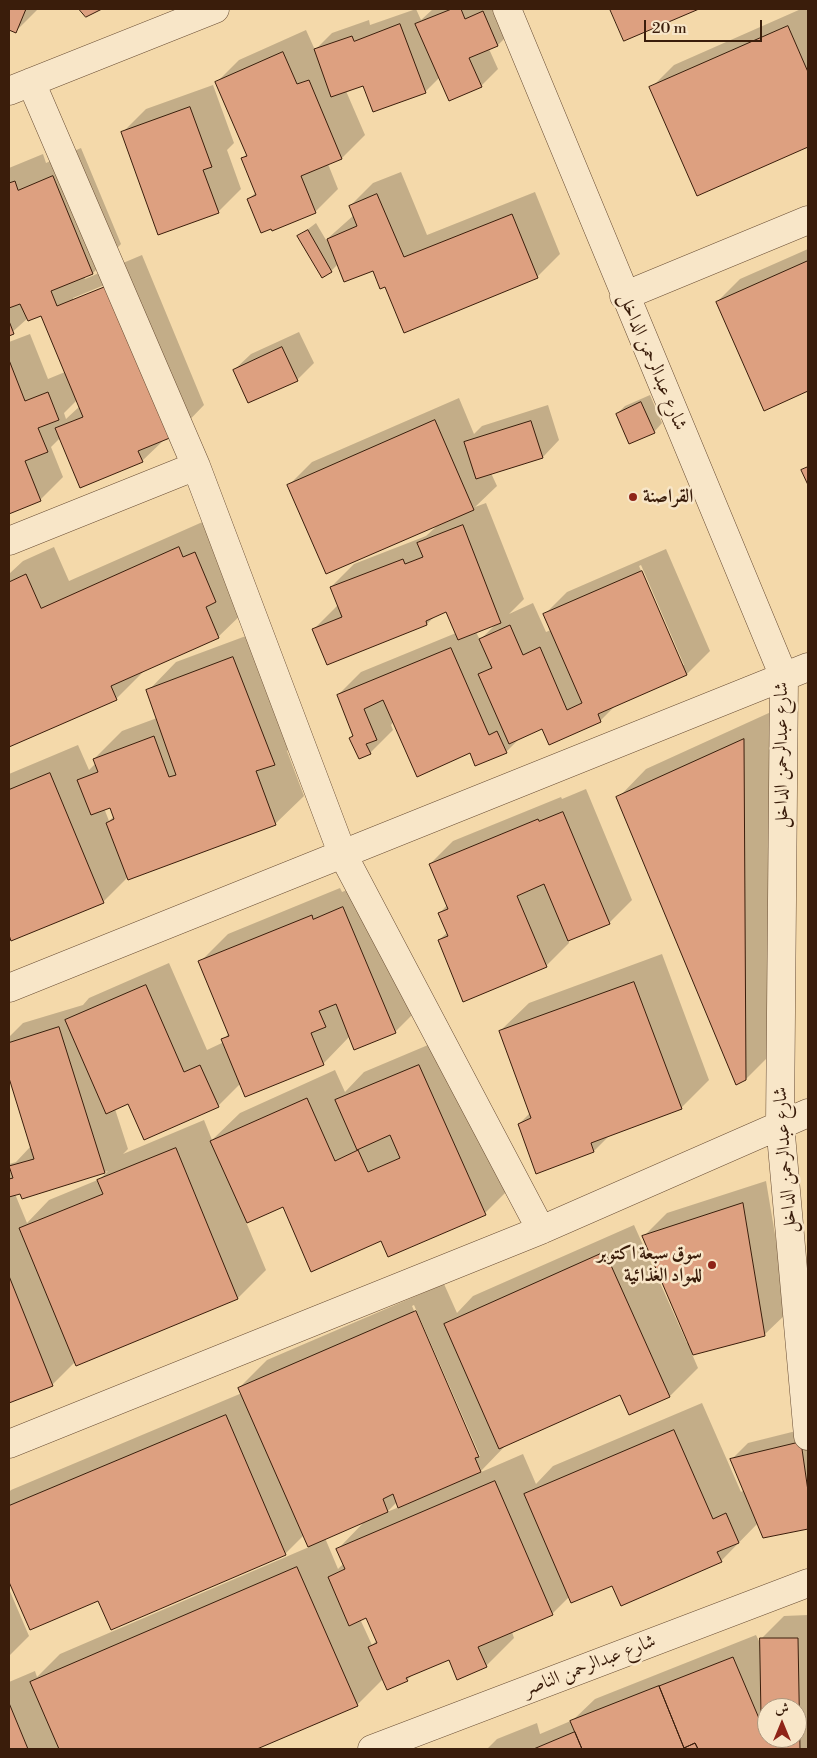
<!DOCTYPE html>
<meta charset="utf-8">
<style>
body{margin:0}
#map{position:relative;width:817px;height:1758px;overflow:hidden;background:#f4d9aa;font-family:"Libre Bodoni",Amiri,serif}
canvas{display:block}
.frame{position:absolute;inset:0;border:10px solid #3a1d0b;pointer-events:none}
.north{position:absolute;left:757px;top:1698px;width:50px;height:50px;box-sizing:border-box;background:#f8e6c8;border:1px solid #ac967c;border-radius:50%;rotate:0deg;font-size:14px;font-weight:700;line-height:20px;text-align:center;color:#3a1d0b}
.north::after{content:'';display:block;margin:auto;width:18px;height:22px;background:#8f2418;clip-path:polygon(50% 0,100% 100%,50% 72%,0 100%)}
.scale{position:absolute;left:644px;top:20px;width:118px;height:22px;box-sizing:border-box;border:2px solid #3a1d0b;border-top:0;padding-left:6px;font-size:15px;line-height:18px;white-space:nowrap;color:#3a1d0b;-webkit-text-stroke:4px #f8e6c8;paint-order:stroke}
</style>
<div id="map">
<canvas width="817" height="1758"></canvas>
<div class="frame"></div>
<div class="north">ش</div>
<div class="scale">20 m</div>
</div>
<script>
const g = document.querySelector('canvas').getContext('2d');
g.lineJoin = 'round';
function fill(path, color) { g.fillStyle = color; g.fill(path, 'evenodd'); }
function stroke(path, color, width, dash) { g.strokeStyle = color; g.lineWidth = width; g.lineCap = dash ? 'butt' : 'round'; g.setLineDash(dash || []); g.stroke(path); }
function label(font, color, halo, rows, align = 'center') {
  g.font = font + ' "Libre Bodoni",Amiri,serif'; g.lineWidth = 5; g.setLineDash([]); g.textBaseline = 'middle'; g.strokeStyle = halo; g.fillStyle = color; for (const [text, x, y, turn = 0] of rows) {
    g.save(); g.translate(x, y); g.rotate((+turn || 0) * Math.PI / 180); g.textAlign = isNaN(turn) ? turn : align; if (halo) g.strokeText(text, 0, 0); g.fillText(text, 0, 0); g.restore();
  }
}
fill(new Path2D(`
 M9,9H38L16,31L9,29Z
 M416,9L421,20L433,9H505L514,29L498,45L489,49L498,69L481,86L440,77L425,92L364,85L346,91L365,135L342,158L328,164L338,189L315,212L249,199L256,192L243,158L247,154L216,83L239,60L306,30L315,50L332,33L369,20L370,25Z
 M611,9H696L625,40Z
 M801,9H808V146L697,194L651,88L674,65Z
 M213,85L234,143L227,150L241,189L218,212L123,132L146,109Z
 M81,148L121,244L93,273L84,276L85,279L142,255L204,405L176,434L166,438L142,461L61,437L51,447L63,477L40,500L9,513V342L30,334L48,379L65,372L41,314L28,318L9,335V168L43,154L46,163ZM119,279L120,282L73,301V298ZM77,400L80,406L66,419L64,413Z
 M401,172L427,235L535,192L560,254L537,277L373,269L338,264L331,271L299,236L316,223L326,240L354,215L350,206L373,183Z
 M808,249V390L765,409L717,302L740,279Z
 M299,332L314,363L297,380L234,370L251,354Z
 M650,395L662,423L654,432L617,414L625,406Z
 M459,398L474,434L482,426L548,405L559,440L543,457L491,473L497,486L475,507L486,503L524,599L509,614L533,603L546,632L551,630L544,615L567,592L666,549L710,651L687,674L616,705L600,721L543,728L521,737L506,752H471L394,721L391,725L393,730L370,753L350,738L354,734L338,695L361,672L456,633L447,611L435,616L427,624L314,629L338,605L331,587L354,564L426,536L438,525L289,485L312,462ZM641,565L684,665H682L639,566ZM496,624L480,640L476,632Z
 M207,520L247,609L218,637L144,671L116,699L9,746V574L23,561L54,547L69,581Z
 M262,630L302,736L287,751L304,796L275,824L128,877L103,902L12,939L9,932V774L78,745L89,770L96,763L94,759L122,731L157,718L148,691L176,662ZM110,806L114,816L109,821L104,808Z
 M771,712L774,1051L746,1079L618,798L646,769Z
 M586,789L632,900L609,923L568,940L569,943L546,966L439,940L448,932L440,913L447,905L430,864L453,841L561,797L562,799Z
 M372,880L423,1004L395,1032L350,1036L323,1064L241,1083L218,1106L145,1138L129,1103L115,1109L128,1149L123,1154L204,1120L212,1140L240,1113L335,1070L345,1092L364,1072L447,1037L513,1185L485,1213L382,1239L283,1206L246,1222L266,1270L238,1298L77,1364L76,1361L52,1385L9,1402V1164L16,1162L31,1146L9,1074V1037L23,1023L83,1005L89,998L169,963L207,1050L224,1042L223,1040L229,1033L200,962L228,934L340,888L342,892ZM108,1171L100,1179L49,1200L27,1223L15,1194L21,1192L22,1197Z
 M662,954L709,1080L681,1108L610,1135L594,1151L519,1124L530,1113L500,1031L529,1003Z
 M766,1181L788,1312L764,1335L692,1354L698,1368L670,1396L630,1413L621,1393L508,1443L479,1473L523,1454L536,1484L553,1466L702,1403L741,1492L744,1490L732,1459L748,1443L808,1428V1528L764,1537L758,1523L721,1561L612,1584L569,1597L552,1614L512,1632L514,1638L486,1666L449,1659L412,1675L407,1680L383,1679L357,1705L253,1749H9V1682L35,1671L37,1677L60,1654L309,1547L304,1535L285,1554L99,1599L30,1629L9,1579V1492L11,1490L242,1393L239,1388L267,1360L444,1284L457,1313L473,1296L634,1225L687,1343L689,1342L644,1236L667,1213ZM414,1305L480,1456L478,1458L412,1306ZM397,1502L399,1507L387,1512ZM366,1520L338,1549L344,1563L338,1569L325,1538ZM367,1616L377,1640L372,1645L360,1619Z
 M9,1589L29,1636L9,1656Z
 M808,1615V1749H487L497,1739L537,1723L540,1734L573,1720L595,1699L756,1635L761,1645V1639L784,1616ZM767,1708H797V1738H767Z`), '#0003');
const building = new Path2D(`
 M9,9H26L16,33L9,30Z
 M79,9H102L86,17Z
 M452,9H461L465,19L483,11L498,46L469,58L482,87L449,101L415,24Z
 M610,9H699L624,41Z
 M400,24L426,93L373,112L363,86L331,97L314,49L352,36L354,41Z
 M788,26L808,72V147L697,196L649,87Z
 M283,52L297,84L309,80L342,159L301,176L316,213L272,231L271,229L261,233L247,199L256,195L241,158L247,156L215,82Z
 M190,107L212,167L203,170L219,213L158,235L121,132Z
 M53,176L93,274L51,291L57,306L114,283L177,435L138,451L143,462L80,488L55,428L83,417L41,316L28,321L20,304L9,308V183L15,181L18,190Z
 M377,194L404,257L512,214L538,278L404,333L385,287L380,289L373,271L344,282L327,239L357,226L349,206Z
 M308,230L332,272L322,278L297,236Z
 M808,261V391L764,411L716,302Z
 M9,321L14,334L9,336Z
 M282,347L298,381L248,403L233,370Z
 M9,360L25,401L48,392L59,420L38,428L48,452L25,461L41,501L9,514Z
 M641,402L655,433L629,444L616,414Z
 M435,420L474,510L326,574L287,485Z
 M531,421L543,458L476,479L464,442Z
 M808,467V485L801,470Z
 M463,525L501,623L458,640L446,612L426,621L427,625L327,665L312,629L342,617L330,587L403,559L405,564L423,557L417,543Z
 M179,547L183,557L195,552L216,602L206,607L219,638L111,686L117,700L9,747V582L26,574L41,608Z
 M642,571L687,675L598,714L601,722L549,745L542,729L509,744L478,674L492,668L479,639L510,625L523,655L540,647L567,710L582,703L543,614Z
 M451,648L489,735L497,731L507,753L475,766L470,753L417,777L383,700L364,709L377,740L366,744L371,754L359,759L349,738L353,736L337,695Z
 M233,657L275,765L256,771L276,825L128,880L106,823L114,819L110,808L91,815L77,780L98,772L93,759L154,736L169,777L176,775L146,690Z
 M744,739L746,1080L736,1085L616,797Z
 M50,773L104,903L11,941L9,935V790Z
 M563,812L610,924L568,941L544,884L517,896L547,967L463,1002L438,940L448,936L438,913L448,909L429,864L538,819L539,821Z
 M343,907L396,1033L354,1050L336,1004L319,1011L326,1027L311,1033L324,1065L245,1097L221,1039L229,1036L198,961L312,915L313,919Z
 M634,982L682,1109L591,1143L594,1152L536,1174L518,1124L531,1118L499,1031Z
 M146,985L184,1072L200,1065L219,1107L144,1140L128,1104L106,1114L65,1020Z
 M59,1027L105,1173L22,1199L20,1194L9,1197V1179L13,1178L9,1166L34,1159L9,1078V1043Z
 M419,1065L486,1215L388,1257L381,1241L311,1272L283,1207L247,1223L210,1141L307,1098L335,1161L358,1150L368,1172L400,1158L390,1135L357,1150L335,1100Z
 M176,1148L238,1299L76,1366L19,1228L103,1194L97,1180Z
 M743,1203L765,1336L693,1355L642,1236Z
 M605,1252L670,1397L629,1415L620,1395L499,1449L444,1324Z
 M9,1276L53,1386L9,1403Z
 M416,1311L479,1457L475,1458L481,1472L398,1508L393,1494L383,1499L388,1512L308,1547L238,1388Z
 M226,1415L286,1555L111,1630L98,1601L30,1630L9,1582V1506Z
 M674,1430L713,1519L726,1513L739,1543L717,1552L722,1562L621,1606L612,1586L571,1603L524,1494Z
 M801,1442L808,1491V1529L763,1538L730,1459Z
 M495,1481L553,1615L478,1647L487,1667L457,1680L449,1660L406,1678L408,1681L387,1690L368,1647L377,1643L366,1618L349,1626L328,1577L345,1569L336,1549Z
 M297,1567L358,1706L257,1749H59L30,1682Z
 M760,1638H798L800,1749H698L695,1743L684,1748L659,1686L733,1657L761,1723ZM767,1708H797V1738H767Z
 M659,1686L684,1748L695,1743L698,1749H582L570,1721Z
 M9,1703L28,1749H9Z
 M575,1732L582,1749H534Z`);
fill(building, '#dda080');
stroke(building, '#3a1d0b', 1);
const minor = new Path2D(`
 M507,9L784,677L780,1124L808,1436
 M31,82L196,466L342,853L541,1230
 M9,91L215,9
 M624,296L808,220
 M9,541L196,466
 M9,988L808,667
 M9,1444L541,1230L808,1113
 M372,1749L808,1583`);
stroke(minor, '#684c33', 29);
stroke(minor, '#f8e6c8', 28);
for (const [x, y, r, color] of [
 [633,497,5,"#8f2418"],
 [712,1265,5,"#8f2418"]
]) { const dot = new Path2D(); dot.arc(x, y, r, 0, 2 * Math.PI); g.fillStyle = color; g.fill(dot); stroke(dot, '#f8e6c8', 2); }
label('19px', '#3a1d0b', '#f8e6c8', [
 ["شارع عبدالرحمن الداخل",652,362,67],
 ["شارع عبدالرحمن الداخل",782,755,-90],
 ["شارع عبدالرحمن الداخل",786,1160,-94],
 ["شارع عبدالرحمن الناصر",590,1666,-21]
]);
label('bold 19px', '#3a1d0b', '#f8e6c8', [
 ["القراصنة",643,497],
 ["سوق سبعة اكتوبر",702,1254,"right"],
 ["للمواد الغذائية",702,1276,"right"]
], 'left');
</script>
